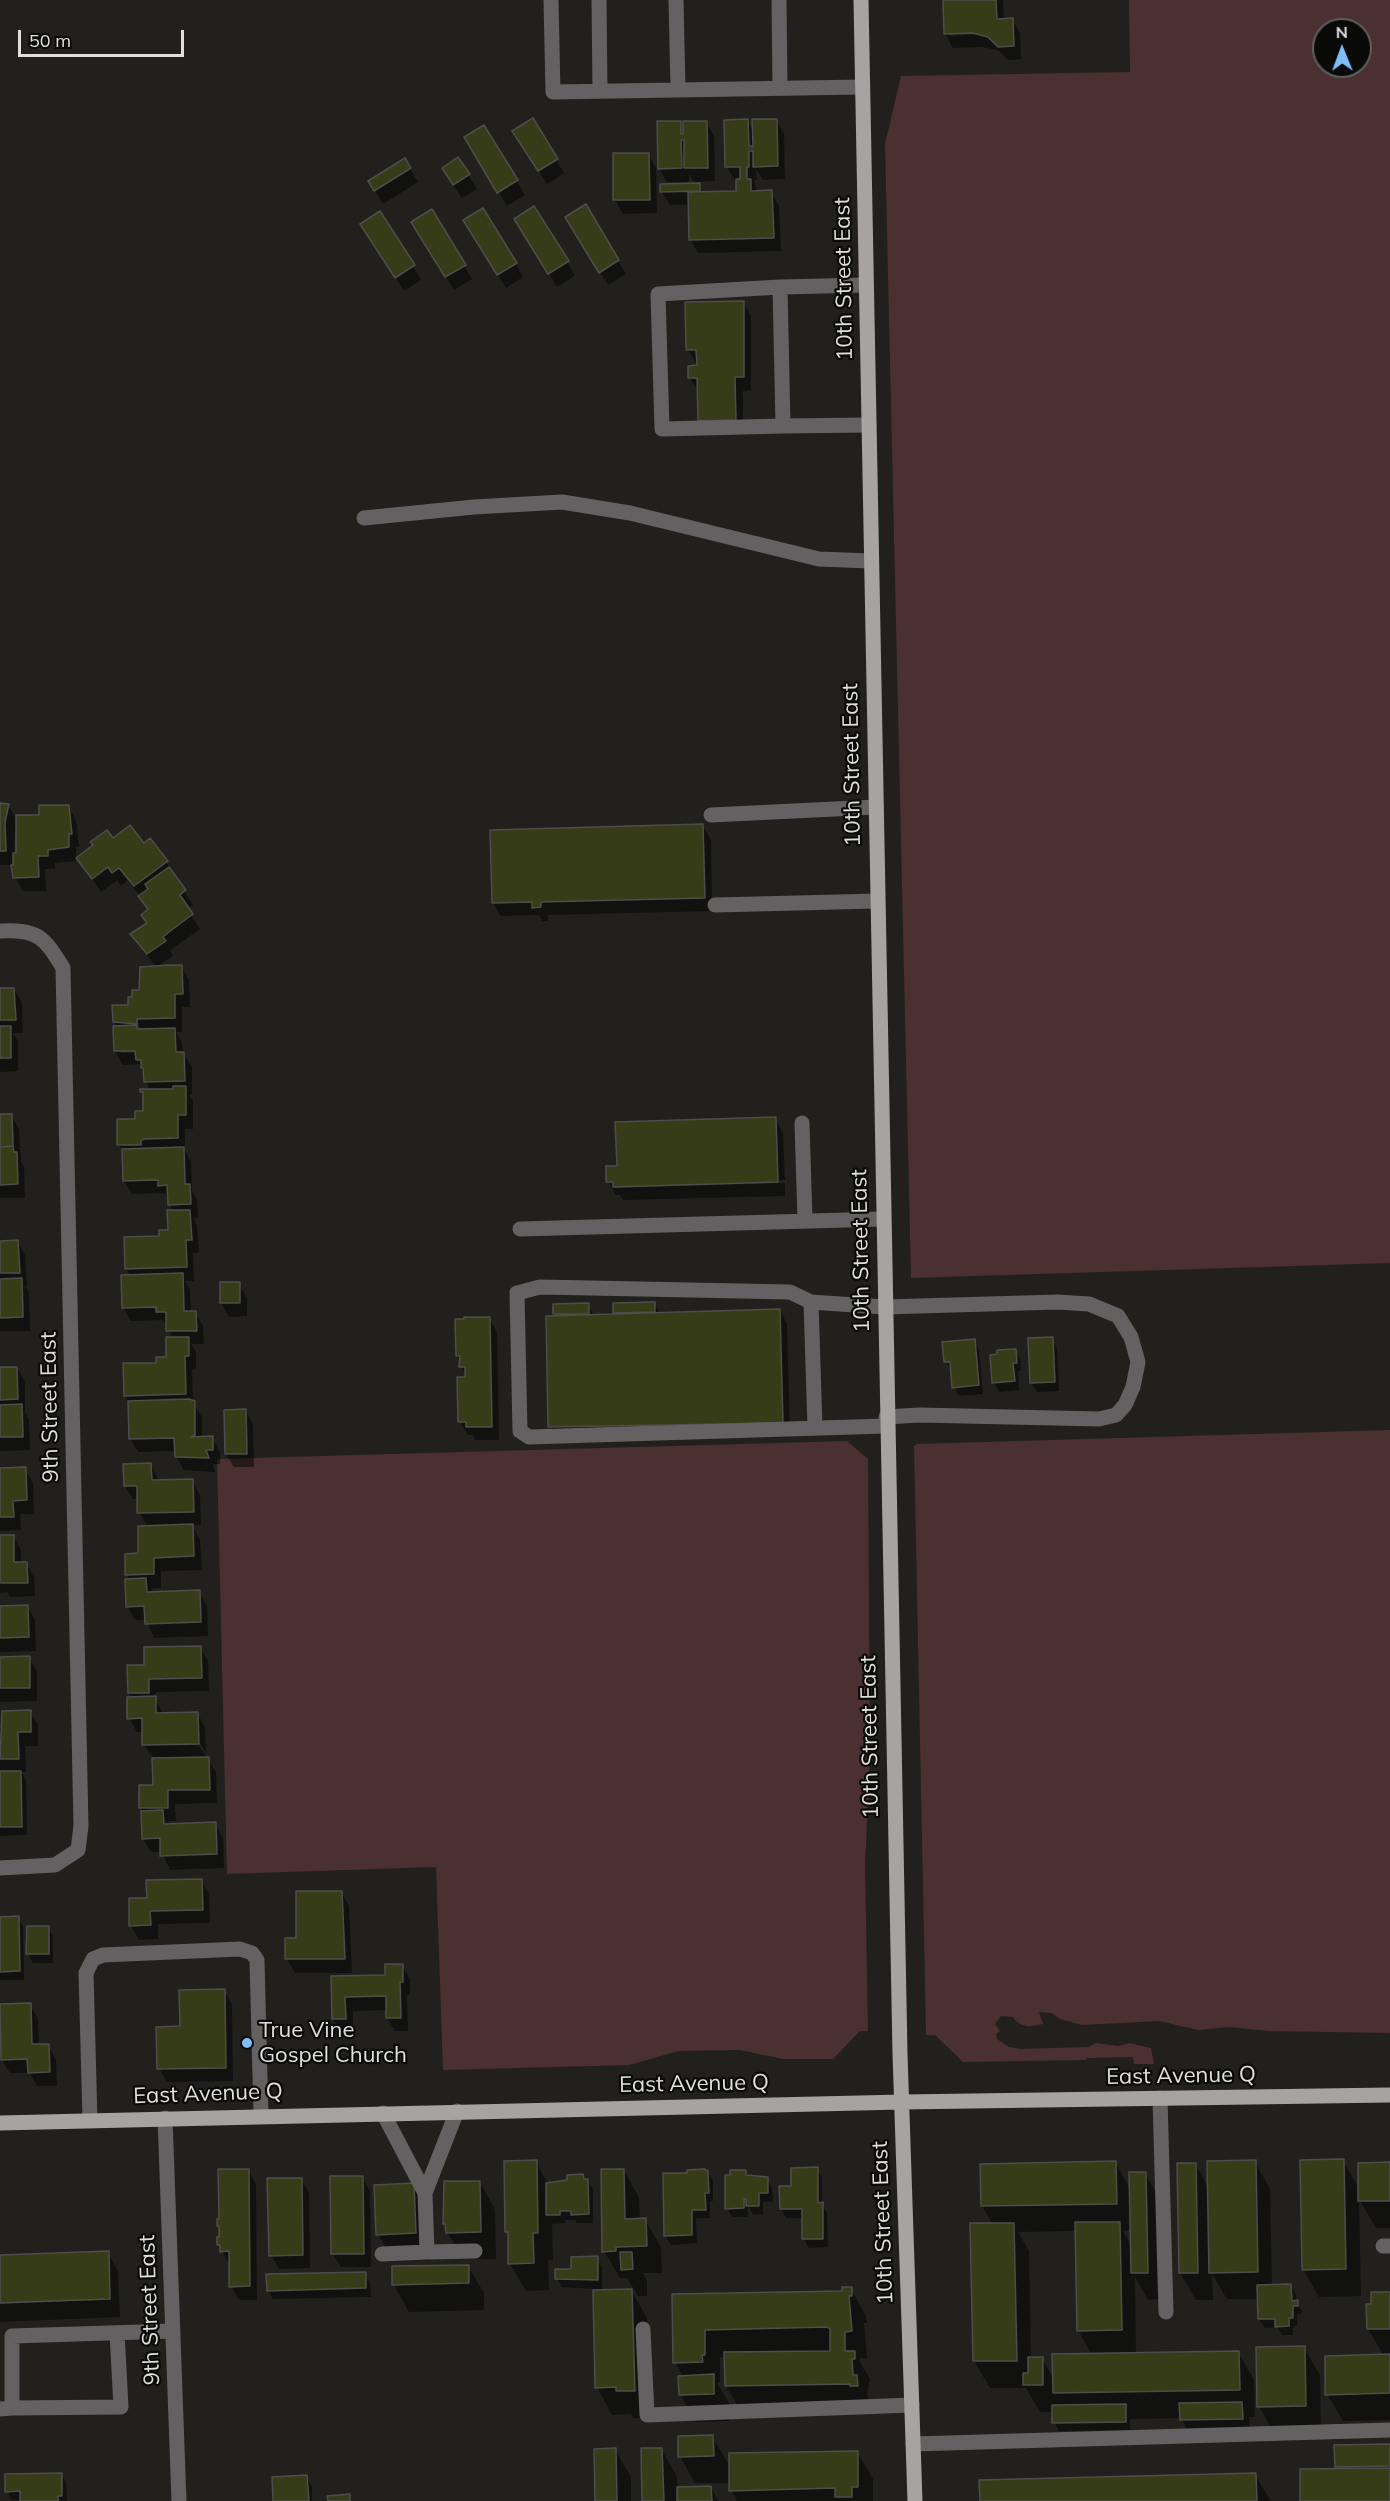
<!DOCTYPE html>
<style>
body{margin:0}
#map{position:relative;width:1390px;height:2501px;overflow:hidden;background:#21201d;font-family:Mulish,sans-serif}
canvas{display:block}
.north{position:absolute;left:1312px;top:18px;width:60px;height:60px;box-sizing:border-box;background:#0a0a09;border:2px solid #605f5e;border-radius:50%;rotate:359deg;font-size:16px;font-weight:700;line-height:24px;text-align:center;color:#e0dfdd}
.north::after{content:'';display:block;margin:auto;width:21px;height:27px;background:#7fbdf9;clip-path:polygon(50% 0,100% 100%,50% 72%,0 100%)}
.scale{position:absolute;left:18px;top:30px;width:166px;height:27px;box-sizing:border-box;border:3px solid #e0dfdd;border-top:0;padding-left:8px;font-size:18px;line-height:21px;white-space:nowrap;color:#e0dfdd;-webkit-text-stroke:4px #0a0a09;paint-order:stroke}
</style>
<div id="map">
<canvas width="1390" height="2501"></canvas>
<div class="north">N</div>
<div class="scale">50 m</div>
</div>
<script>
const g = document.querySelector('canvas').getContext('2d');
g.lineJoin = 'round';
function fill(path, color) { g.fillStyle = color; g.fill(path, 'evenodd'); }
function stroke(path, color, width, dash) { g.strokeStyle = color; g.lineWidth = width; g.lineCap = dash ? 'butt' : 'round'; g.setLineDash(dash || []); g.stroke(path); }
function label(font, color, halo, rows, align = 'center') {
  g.font = font + ' Mulish,sans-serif'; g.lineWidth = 4.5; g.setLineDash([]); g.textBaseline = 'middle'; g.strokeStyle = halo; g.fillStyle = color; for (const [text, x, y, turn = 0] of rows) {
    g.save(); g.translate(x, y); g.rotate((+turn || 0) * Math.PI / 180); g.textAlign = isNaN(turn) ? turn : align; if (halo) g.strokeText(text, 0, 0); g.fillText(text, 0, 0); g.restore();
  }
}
fill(new Path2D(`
 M1129,0H1390V1263L911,1278L885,144L901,76L1130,72ZM1324,30H1360V66H1324Z
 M1390,1430V2033L1268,2031L1229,2027L1198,2030L1159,2021L1082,2025L1060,2019L1052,2013L1039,2012L1043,2024C1031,2027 1020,2028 1013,2017L1001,2016L995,2024L1000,2031L996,2034L997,2039L1009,2047L1020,2049L1089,2047L1096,2043L1118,2046L1129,2043L1151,2048L1154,2064H1134L1133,2057L1087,2058L1086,2060L963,2062L935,2035H926L914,1446L917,1444Z
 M847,1441L868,1459L870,1754L865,1865L868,2031H860L833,2059H783L740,2050L679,2051L629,2065L443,2070L436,1867L227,1874L217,1459Z`), '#4a3031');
fill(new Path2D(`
 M944,0H1003L1004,20H1012L1020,33L1021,59L1008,60L998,50L982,47L953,48L945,34ZM981,31V34L950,36V33Z
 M776,120L784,134L785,179L763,180L756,169L757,180H754L757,192H771L779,206L781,251L698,253L690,239L689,205H670L662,192L699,185L704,193H738V181H735L727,167L747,121L754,132Z
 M680,122L685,130L706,122L714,136L715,181L694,182L689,174V182H667L659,168Z
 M484,127L525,195L507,206L466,138Z
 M522,145L556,160L564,173L547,184Z
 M648,154L656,168L657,213L623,214L615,200Z
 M458,159L477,189L462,198L451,182Z
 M405,160L418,182L383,204L370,182Z
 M585,206L626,274L608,285L567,218Z
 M431,211L472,279L454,290L413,222Z
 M380,213L421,280L404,291L370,238Z
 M524,233L567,262L575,276L557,287Z
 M472,234L516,264L523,277L506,288Z
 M743,302L751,316V390L743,391V433L698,391L690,378L698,367V363H696L688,350Z
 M0,804L8,805L18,822L68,806L76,820L79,847H76V861L55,863V869H45L46,891H23L15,877L12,865H0ZM15,830H18V854H14Z
 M703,826L711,840L712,911L548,915V921H542L539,915L501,916L493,903Z
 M113,840L143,845L149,840L166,862L193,905L187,909L200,929L176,946L170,951L173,956L156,967L132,935L148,924V911L141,897L128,880L121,886L117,880L101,892L78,858Z
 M181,966L189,980L190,1007H182V1032H176L182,1043L183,1053L192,1067V1094L189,1095L193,1101V1129H185V1151L191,1162L192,1191L197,1200L198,1218H193L197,1225L199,1253H193L194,1281H185L190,1289L191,1312H195L203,1326L204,1344H191L196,1352V1369L192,1370L193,1402L202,1417V1438H212L220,1452V1464H213L215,1472L184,1470L176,1456V1451L138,1452L130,1438L129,1403L125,1395L158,1364L168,1358L172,1338L168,1326L163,1320L131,1321L123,1307L131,1276L126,1269L160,1237L169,1232L173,1212L165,1193L132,1194L124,1181V1153L119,1145L144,1113V1096L142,1092L150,1090L139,1064L123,1065L115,1051L117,1027L114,1022L140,991ZM134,1016L142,1030H139L132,1018ZM121,1050L143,1052L121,1053Z
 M14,989L22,1003L23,1033H13L18,1041V1071L0,1072V990Z
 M11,1115L19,1129L21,1162L24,1167L25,1198H0V1116Z
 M775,1119L783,1133L785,1180L615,1185V1188L785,1183V1196L623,1200L620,1195H616L608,1181L618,1168Z
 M17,1241L25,1255L27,1286H25L29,1293L30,1331H0V1242Z
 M239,1284L247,1298V1316L229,1317L221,1303Z
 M654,1303L660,1314L780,1310L787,1324L790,1437L558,1440L550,1426L556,1317L555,1314L588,1305L594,1316L616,1315L615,1313Z
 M489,1318L497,1332L499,1440H475L473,1435H468L460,1422L467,1378L457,1355Z
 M1052,1339L1057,1348L1059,1391L1037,1392L1031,1383Z
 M974,1341L979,1350L983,1394L959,1396L954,1387L952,1371L946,1362Z
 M1015,1350L1020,1359L1021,1371H1018L1019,1390L999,1392L994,1383Z
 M17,1368L25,1382V1412L29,1420L30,1450L0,1451V1369Z
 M246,1411L253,1425L254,1467H234L226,1454Z
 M151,1465L159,1481H192L200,1495L201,1525H192L200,1540L202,1570L161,1571V1588H151L154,1593L199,1592L207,1606L208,1636L154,1638L146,1620H135L127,1606L130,1580L127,1575L140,1554L148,1527L139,1512V1499H133L125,1486Z
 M25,1469L33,1483L34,1514H20L21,1530L0,1531V1470Z
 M0,1536H13L21,1550V1563H26L34,1577L35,1596L10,1597L7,1592L0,1593Z
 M27,1606L35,1620L36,1651L0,1652V1607Z
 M200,1647L208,1661L209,1691L156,1692V1700L163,1714L197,1713L205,1727L206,1753L196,1736L194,1738L216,1772L217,1803L175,1804L176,1821H168L170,1826L215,1824L223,1838L224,1868L170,1870L162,1852H151L143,1839L144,1813L141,1808L154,1787V1759L144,1745V1732H137L129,1718L132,1698L129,1693L146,1666Z
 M0,1658H29L37,1671V1701L0,1702Z
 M30,1712L38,1725V1746H25L26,1772H21L26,1781L27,1835L0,1836V1729H4Z
 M201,1880L209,1894L210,1923L158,1924V1939L139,1940L131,1926L148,1899Z
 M341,1892L349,1906L352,1973H295L287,1959L286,1940L298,1939Z
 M0,1918H18L23,1927L24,1980H0Z
 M48,1928L53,1936V1963H33L28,1954Z
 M402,1966L410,1979V1995H407L408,2031H395L387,2018V2010L353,2011V2032H341L333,2019L332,1977L387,1976Z
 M224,1990L232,2004L233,2081L167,2082L159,2068L181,2028Z
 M30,2005L38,2019L39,2046H48L56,2060L57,2086H37L30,2073H10L2,2060Z
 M1343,2161L1360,2190L1390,2164V2228H1376L1359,2199L1361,2296L1319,2297L1303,2269Z
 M536,2162L548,2184L568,2181L583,2176L588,2181L593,2190V2223H577L575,2220H565V2223L552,2224L553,2260H548L549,2290L526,2291L510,2264L509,2236L507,2231Z
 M1115,2162L1131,2190L1145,2174L1161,2201L1163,2299L1148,2300L1135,2277L1136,2354L1238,2352L1254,2380L1255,2417H1249L1250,2432L1189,2433L1181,2418L1130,2419V2430L1059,2431L1054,2422V2412H1040L1026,2388H990L974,2361L993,2225L982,2206ZM1132,2230V2246L1123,2231ZM1076,2231L1078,2330L1092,2355L1054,2379L1042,2358L1031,2359L1029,2251L1018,2232Z
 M1255,2162L1270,2189L1272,2286H1291L1296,2295V2302L1302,2311V2314H1297V2326H1293V2335H1282L1277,2327L1265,2328L1259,2319V2299H1227L1212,2274L1213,2300H1196L1180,2273L1195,2164L1209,2189Z
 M817,2169L822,2178V2205L827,2213L828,2247L809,2248L804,2239L803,2218H786L781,2209V2188H793Z
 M248,2170L256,2184L257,2300H239L231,2286L229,2265L219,2244L221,2239L218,2225Z
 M624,2170L639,2198L640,2220H645L661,2247L662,2273H643L647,2281V2296H638L627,2278H620L604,2251Z
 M746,2171L748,2176L767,2179L772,2188L773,2202H763V2214L753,2215L748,2205V2217H732L727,2208Z
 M708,2172L713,2181V2201H710V2218H696L697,2243L671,2245L665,2236Z
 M362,2177L370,2191L371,2267H341L333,2254Z
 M301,2179L309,2193L310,2268L279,2269L271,2255Z
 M480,2182L495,2210L496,2259H463L447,2232Z
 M413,2185L428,2212L430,2260L394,2261L378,2234Z
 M108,2253L118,2271L120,2317L0,2322V2257Z
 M597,2258L602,2267V2291L631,2290L647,2318L650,2418H633L631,2414L612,2415L597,2387L595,2289L562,2287L557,2278Z
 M468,2266L484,2293V2310L409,2312L394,2285Z
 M365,2274L370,2283L371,2297L273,2299L268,2290Z
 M851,2289L866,2316L867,2323H864L867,2358H860V2362L870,2379L867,2395L872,2404L742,2413L726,2386V2357H720V2382L717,2383L729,2403V2421L696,2422L680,2394L683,2377L675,2362L673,2295L843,2292Z
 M1390,2293V2420L1343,2421L1327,2394L1384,2356L1368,2329V2306Z
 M1304,2348L1320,2375L1321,2433L1274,2434L1259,2406Z
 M712,2437L731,2468L857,2452L873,2479V2501H737L731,2490V2483H695L680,2456Z
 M1390,2445V2501H1302L1339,2470L1337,2466Z
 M615,2450L631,2477V2501H596Z
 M662,2450L677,2477L678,2488H711L718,2501H644Z
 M61,2474L66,2483L67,2501L12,2500L7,2491Z
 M1255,2475L1271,2501H981Z
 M306,2477L312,2486V2501H275Z`), '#0007');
const building = new Path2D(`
 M943,0H996L997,19L1013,18L1014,46L998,47L988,37L973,33L944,34Z
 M533,118L558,159L538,171L512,131Z
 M748,119L749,146H753L752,119H777L778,166L753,167V151H749V167H747V179H751V191L772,190L774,238L689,240L688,192L736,191V179H740V167H725L724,120Z
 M657,121H681V134H683V121H707L708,168H684V140H681L682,168L658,169Z
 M484,125L518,180L497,193L464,137Z
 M613,153H649L650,200H613Z
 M458,157L470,174L453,185L442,168Z
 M405,158L411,168L374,191L368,181Z
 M700,183V191L660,192V184Z
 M586,204L619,260L599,273L565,217Z
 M534,206L569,261L548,274L514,219Z
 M483,208L517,263L497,275L463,220Z
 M432,209L466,265L445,277L411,222Z
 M380,211L415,265L395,278L360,224Z
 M744,301V377H735L736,420L698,421L697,378H688V366L697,365L696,350H686L685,302Z
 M0,803L9,804L5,822L6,851H0Z
 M39,805H69L72,834H69V847L48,850V856H38L39,877L13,878L11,865H13V853H16V815H39Z
 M703,824L705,898L541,902V907L532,908V902L492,903L490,830Z
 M130,825L144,843L150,838L168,861L134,886L119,868L112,873L108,867L92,879L76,858L93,845L90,842L107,830L113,838Z
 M169,867L186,890L180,895L193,914L169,932L163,937L166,941L147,954L130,934L147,923L141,915L148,909L138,896L148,889L145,884Z
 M170,965H182L183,994H175V1018L137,1019V1024L113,1022L112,1005H128V997H132V990H139L140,967Z
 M0,988H14L16,1020H0Z
 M137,1025V1029L175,1028L176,1052H184L185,1081L144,1082L143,1068H141V1060H136L135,1051H114L113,1026Z
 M0,1026H11V1058H0Z
 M173,1086H186V1115H178V1138L144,1139L141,1141V1145H117V1119H135V1111H143V1092H140V1089H173Z
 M0,1114H12L13,1146L0,1147Z
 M776,1117L778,1182L613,1187V1182H606V1166H617L615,1122Z
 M13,1146L14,1152H17L18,1184L0,1185V1147Z
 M184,1147L185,1184H190L191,1204L168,1205L167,1185L158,1186V1180L123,1181L122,1149Z
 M167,1210H190L192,1240H186L187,1267L125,1269L124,1237L159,1236V1230H168Z
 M18,1240L20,1273H0V1241Z
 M183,1273L184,1311H196L197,1331H166V1312H156V1307L122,1308L121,1275Z
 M22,1278L23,1317L0,1318V1279Z
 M220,1282H240V1303H220Z
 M655,1302V1312L613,1313V1303Z
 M589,1303V1314H553V1304Z
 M780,1309L783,1423L548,1427L546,1316Z
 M464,1317H490L492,1427H466V1422H458L457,1377H465V1367H459L460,1356H456L455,1319H464Z
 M166,1337H189V1356H185L186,1394L124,1396L123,1363H156V1357H166Z
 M1053,1337L1055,1382L1030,1383L1028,1338Z
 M975,1339L979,1385L952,1388L950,1362H944L942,1342Z
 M1016,1349L1017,1363H1013L1015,1381L992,1383L990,1355L997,1354V1350Z
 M0,1367H17L18,1399L0,1400Z
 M189,1399L195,1401V1435L191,1437L213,1436V1450H206L209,1458L175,1457L174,1438L129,1439L128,1401Z
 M22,1404L23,1437H0V1405Z
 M246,1409L247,1454H225L224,1410Z
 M151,1463L152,1480L193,1479L194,1512L137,1513V1486H124L123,1464Z
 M26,1467L27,1500L13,1501L14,1517H0V1468Z
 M193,1524L194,1556L154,1558V1574L125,1575V1554L138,1553V1526Z
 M0,1535H14V1562H27L28,1583H0Z
 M146,1578L147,1592L200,1590L201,1622L145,1624L144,1606L126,1607L125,1579Z
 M28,1605L29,1637L0,1638V1606Z
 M201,1646L202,1678L149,1679V1693H128L127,1665H144V1647Z
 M30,1656V1688H0V1657Z
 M156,1696V1713L198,1712L199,1744L142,1745V1718L127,1719V1697Z
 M31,1710V1732H18L19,1759H0L2,1711Z
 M209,1757L210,1790H168V1808H139V1785H153L152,1758Z
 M0,1771H21L22,1827H0Z
 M163,1810L164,1824L216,1822L217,1854L160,1856V1838L142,1839L141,1811Z
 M202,1879L203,1910L150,1911L151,1925L129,1926V1898H147L146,1880Z
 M296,1891H342L345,1959H285V1938H296Z
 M19,1916L20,1971L0,1972V1917Z
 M27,1926H49V1954H26Z
 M385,1964H403V1982H400L401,2018H386V1996L345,1997L346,2019H332L331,1976L385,1975Z
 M225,1989L226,2068L157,2069L156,2027L180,2026L179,1990Z
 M31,2003L32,2044H49L50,2072L28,2073L27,2059L1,2060L0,2004Z
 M1344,2159L1346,2269L1302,2270L1300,2160Z
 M537,2160L538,2233H533L534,2263L508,2264V2232H505L504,2161Z
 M1256,2160L1258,2272L1209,2273L1207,2161Z
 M1116,2161L1117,2204L981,2206L980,2164Z
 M1390,2162V2201H1358V2163Z
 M1177,2163H1196L1198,2273H1179Z
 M818,2167V2203L823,2202V2239H802V2209H780L779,2186H791V2168Z
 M218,2169H249L250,2286L229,2287V2251L220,2252V2245H217V2237H219V2226H217V2219H219Z
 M601,2169H624L625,2219L646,2218L647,2246L616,2247V2251L602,2252Z
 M704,2169L708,2171L709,2193H705L706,2210H692V2235L664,2236L663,2173H687V2170Z
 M730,2170H746V2175L768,2177V2193H759V2206H746V2199H744V2208L725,2209V2175H730Z
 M1129,2172H1146L1148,2273H1131Z
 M583,2174L584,2179H588L589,2214L571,2215V2211H560V2215H546V2183L567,2180V2175Z
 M330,2176H363L364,2254H331Z
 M267,2178H302L303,2255L269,2256Z
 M444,2181H480L481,2232L446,2233L445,2224H443Z
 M414,2183L416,2233L376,2235L374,2185Z
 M1075,2222H1120L1122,2330L1077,2331Z
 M970,2223H1014L1017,2361H973Z
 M109,2251L110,2299L0,2303V2255Z
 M620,2252H632L633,2269L621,2270Z
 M598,2256V2280L555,2279V2269H571V2257Z
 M469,2265V2283L392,2285V2266Z
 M366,2272V2288L267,2291L266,2274Z
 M1291,2284L1292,2301L1298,2300V2306H1293V2318H1289V2326L1275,2327V2319H1258L1257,2285Z
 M842,2287H852V2296H849L852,2331L845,2332V2351H855V2359H852L853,2375H857L858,2386H850V2384L725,2386L724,2352L830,2351V2329L827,2327L705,2330V2355H702L703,2362L673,2363L672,2294L842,2291Z
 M632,2289L635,2391H616V2387L595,2388L593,2290Z
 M1371,2292H1390V2329H1367L1366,2304H1371Z
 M1305,2346L1306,2406L1257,2407L1256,2347Z
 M1239,2351L1240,2390L1053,2393L1052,2354Z
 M1390,2354V2393L1325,2395V2356Z
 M1028,2357H1043V2385H1023V2373H1028Z
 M714,2374V2394L679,2395L678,2376Z
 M1242,2402L1243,2419L1180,2420L1179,2403Z
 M1126,2404V2422L1052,2423V2405Z
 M713,2435L714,2456L678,2457V2436Z
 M1390,2444V2466L1335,2467L1334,2445Z
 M616,2448L617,2501H595L594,2449Z
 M641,2448H662L664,2501H642Z
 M858,2451V2487H852V2497H835V2488L729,2491V2453Z
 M1390,2468V2501H1300V2469Z
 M62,2473V2496H58V2501H20V2491L5,2492V2474Z
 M1256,2473L1257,2501H980L979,2480Z
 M307,2475L309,2501H273L272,2477Z
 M711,2486L712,2501H677V2487Z
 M350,2494V2501H328L327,2496Z`);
fill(building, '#363c17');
stroke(building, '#4d4d4a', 1.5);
stroke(new Path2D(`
 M551,0L553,92L862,87
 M599,0L600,91
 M676,0L678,89
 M779,0L780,87
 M866,285L780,287L783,426L869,425
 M780,287L658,294L662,429L783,426
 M364,518L474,507L562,502L630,513L819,559L871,561
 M711,815L876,807
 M715,905L877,901
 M0,931C38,929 44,937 63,968L81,1826L78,1850L55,1865L0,1868
 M802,1123L805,1220
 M520,1229L883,1219
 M811,1302L815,1428
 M886,1417L919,1415L1099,1419L1116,1415L1125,1405L1133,1387L1138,1362L1131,1337L1118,1316L1089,1304L1058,1302L884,1307L811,1302L790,1292L540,1287L517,1293L520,1431L529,1437L886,1426
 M1160,2098L1166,2312
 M383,2113L425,2193L457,2111
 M165,2118L179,2501
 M90,2120L86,1973L93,1959L103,1955L240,1949L252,1953L257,1960L261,2115
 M425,2193L427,2252L475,2251
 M1383,2246H1390
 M382,2254L427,2252
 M643,2329L647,2415L912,2405
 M12,2408L121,2407L117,2333
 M0,2409L12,2408V2336L173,2331
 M913,2444L1390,2430`), '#636161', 15);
stroke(new Path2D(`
 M861,0L900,2054L915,2501
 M0,2123L902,2102L1390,2095`), '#a6a3a2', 15);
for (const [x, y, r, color] of [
 [247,2043,6,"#7fbdf9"]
]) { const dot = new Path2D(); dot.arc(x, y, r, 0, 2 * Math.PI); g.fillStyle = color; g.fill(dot); stroke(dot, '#0a0a09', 2); }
label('22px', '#e0dfdd', '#0a0a09', [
 ["10th Street East",844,279,-91],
 ["10th Street East",852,765,-91],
 ["10th Street East",861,1251,-91],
 ["9th Street East",50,1407,-91],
 ["10th Street East",870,1737,-91],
 ["East Avenue Q",1181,2076,-1],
 ["East Avenue Q",694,2084,-1],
 ["East Avenue Q",208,2094,-2],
 ["10th Street East",883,2223,-92],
 ["9th Street East",150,2310,-92]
]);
label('22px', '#e0dfdd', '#0a0a09', [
 ["True Vine",259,2030],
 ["Gospel Church",259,2055]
], 'left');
</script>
